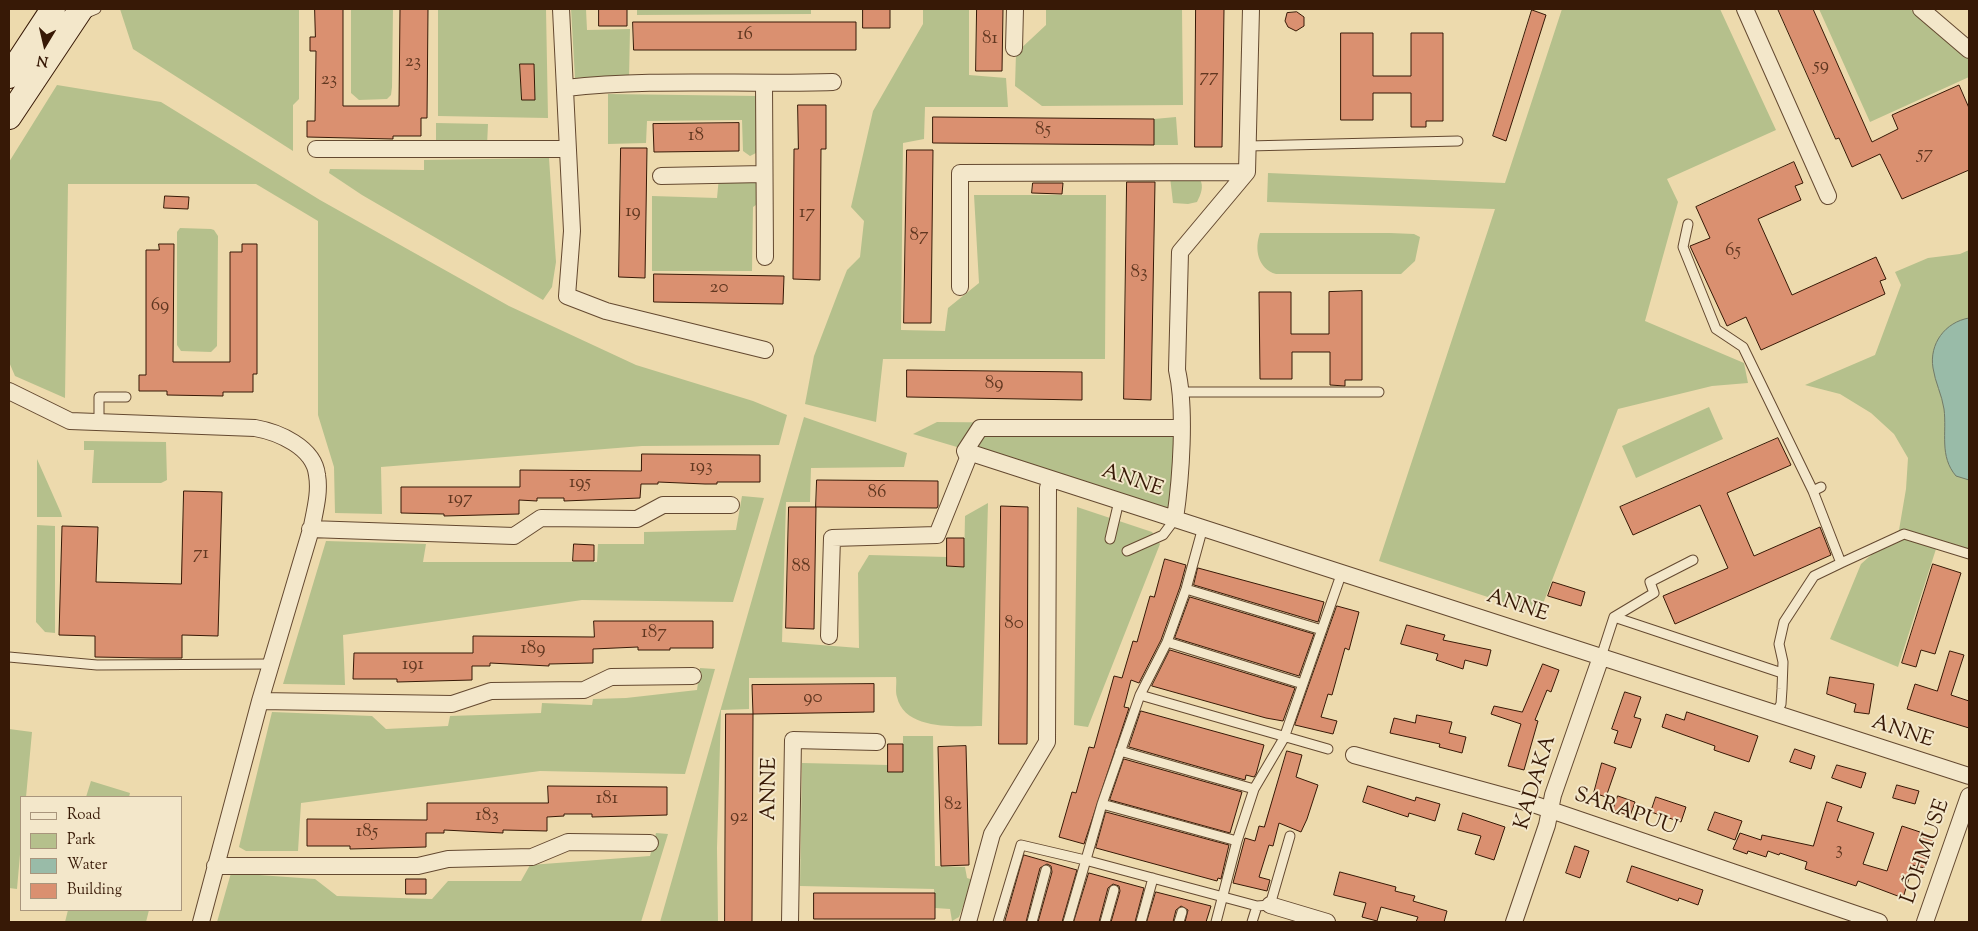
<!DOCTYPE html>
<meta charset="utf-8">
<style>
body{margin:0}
#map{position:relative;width:1978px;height:931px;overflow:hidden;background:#eddaad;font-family:"Sorts Mill Goudy",serif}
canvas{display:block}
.frame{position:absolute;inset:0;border:10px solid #371906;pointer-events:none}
.legend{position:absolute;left:20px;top:796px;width:162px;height:115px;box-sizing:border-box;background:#f3e7ca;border:1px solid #a8957c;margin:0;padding:6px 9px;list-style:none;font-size:15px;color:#371906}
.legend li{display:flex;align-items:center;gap:10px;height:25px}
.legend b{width:25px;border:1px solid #a8957c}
.north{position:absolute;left:20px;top:20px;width:50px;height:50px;-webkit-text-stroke:4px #f3e7ca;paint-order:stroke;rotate:189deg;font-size:14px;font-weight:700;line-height:20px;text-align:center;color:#371906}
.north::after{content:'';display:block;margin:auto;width:18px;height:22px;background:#371906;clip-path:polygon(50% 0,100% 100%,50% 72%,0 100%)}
</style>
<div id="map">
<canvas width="1978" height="931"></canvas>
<div class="frame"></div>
<ul class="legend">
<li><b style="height:6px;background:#f3e7ca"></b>Road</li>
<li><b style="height:14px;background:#b5c08c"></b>Park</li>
<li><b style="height:14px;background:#99bba8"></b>Water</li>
<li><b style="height:14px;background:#da9070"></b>Building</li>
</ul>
<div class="north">N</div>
</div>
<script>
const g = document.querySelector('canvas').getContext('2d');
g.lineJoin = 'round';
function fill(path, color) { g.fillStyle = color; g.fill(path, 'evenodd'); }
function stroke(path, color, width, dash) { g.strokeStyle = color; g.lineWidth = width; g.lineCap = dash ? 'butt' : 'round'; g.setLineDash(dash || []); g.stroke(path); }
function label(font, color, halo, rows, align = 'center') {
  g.font = font + ' "Sorts Mill Goudy",serif'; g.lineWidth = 4; g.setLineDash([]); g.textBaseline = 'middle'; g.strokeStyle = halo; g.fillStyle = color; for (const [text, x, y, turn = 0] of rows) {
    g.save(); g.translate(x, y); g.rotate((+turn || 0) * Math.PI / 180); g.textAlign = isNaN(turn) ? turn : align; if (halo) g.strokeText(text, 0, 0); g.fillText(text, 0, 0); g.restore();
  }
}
fill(new Path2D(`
 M120,9H299V99L293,105V151L133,49Z
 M351,9H393L392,87L391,95L387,99L359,100L351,93Z
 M438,9H546L548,118L438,116Z
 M571,9H586L587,30L630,29L629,79L610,76L575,78Z
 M637,9H811V14L637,15Z
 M923,9H969V75L1006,78L1008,107H925L924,139L903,143L901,330L945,331L948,308L979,283L974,195H1106L1105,359H883L876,422L805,404L814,356L838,293L847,270L860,257L864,221L851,207L873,111L923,24Z
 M1046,9H1182L1183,105L1042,106L1015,86L1016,53L1046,25Z
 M1562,9H1720L1776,130L1667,179L1678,202L1645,321L1744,363L1748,383L1712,386L1618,409L1539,614L1379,561L1495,209L1267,202L1268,173L1505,183Z
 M1819,9H1910L1969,59V77L1870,122Z
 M57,85L161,102L320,200L509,306L636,365L753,401L787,415L779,445L642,446L381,467L382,514L335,513L334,467L318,415V221L256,184H68L65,398L15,376L9,362V162Z
 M608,94L758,96L760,151L750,156L743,151L742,120L647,121L646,143L608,144Z
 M1176,117L1178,145H1154V119Z
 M436,123L488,124L487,146L436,145Z
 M549,158L556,262L552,287L543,300L362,195L329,173L330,169L424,170V160Z
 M719,177H769L768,197L753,207L752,271H652V196L717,198Z
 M1170,177L1200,179C1204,187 1201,194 1197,202L1188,204L1173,203Z
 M180,228L211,229L214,230L218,236L217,346L211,352L181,351L177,345V232Z
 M1260,233H1390L1414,234L1420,237L1415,261L1401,274H1276C1258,269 1254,249 1260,233Z
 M1969,250V559L1936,549L1898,667L1830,639L1861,564L1899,530L1906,489L1908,458L1894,434L1871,413L1840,394L1805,385L1875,355L1901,285L1895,272L1928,258L1960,254Z
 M1709,407L1723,439L1636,478L1622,446Z
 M804,417L907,453L904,467L811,468L810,502H786L782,642L859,648L858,573L869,555L947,557V566L964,567L965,516L988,503L982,726C956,726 905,731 897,697C895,691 897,683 896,677L749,678V709L721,710L717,848L718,922H660Z
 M937,422L1180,424V513L913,434Z
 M84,441L166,442L167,480L161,483H92L94,450H84Z
 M37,459L61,513L62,517H37Z
 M742,496L764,498L733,602L582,600L343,635L345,685L283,684L326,541L426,544L423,562H597L598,544H644V532L736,530Z
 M1077,507L1152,532L1160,544L1088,727L1074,725Z
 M37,525L55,526V633L45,632L36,622Z
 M700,668L715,669L685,774L540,771L301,803L298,851H246L239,847L272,712L372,716L386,729L448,726L450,716L541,713L542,703L592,705L593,699L626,698L697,690Z
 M9,729L32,732L26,797H21V843L17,889L9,888Z
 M903,736H933L935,866L965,867L967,878L973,880L959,917L952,921L950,909L935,908L934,889L800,886L802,763L888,765V772H903Z
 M91,781L130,793L129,797H86Z
 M656,833L668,834L641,922H217L231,873L315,879L337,896L432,899L448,881H521L530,865L650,856Z
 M68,910H149L146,922H65Z`), '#b5c08c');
const water = new Path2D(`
 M1969,318V480L1956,476C1939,456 1947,433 1944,409C1942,395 1935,382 1933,368C1929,344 1945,322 1969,318Z`);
fill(water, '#99bba8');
stroke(water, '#727a67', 1);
const building = new Path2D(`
 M315,9H343V106H399L400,9H428L427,118H421V136H393V139L307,137V121H315L316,51H310V37H315Z
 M599,9H627V26H599Z
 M863,9H890V28H863Z
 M977,9H1003L1002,71H976Z
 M1196,9H1224L1222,147H1195Z
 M1778,9H1813L1872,142L1898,129L1892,115L1959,85L1969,108V170L1902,199L1880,154L1852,167L1839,138L1836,139Z
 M1532,10L1546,15L1506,141L1493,136Z
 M1297,12L1304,17V26L1296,31L1288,27L1285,21L1287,13Z
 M633,22H856V50H634Z
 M1341,33H1373V76H1411V33H1443V121H1426V127H1411V93H1373V120H1341Z
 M520,64H534L535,100H522Z
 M798,105H826V149H821L820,280L793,279L794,149H798Z
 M933,117L1154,119V145L933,143Z
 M739,123V151L654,152L653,124Z
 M621,148H647L645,278L619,277Z
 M907,150H933L931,323H904Z
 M1794,162L1803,183L1795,186L1801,200L1758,219L1792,295L1876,257L1886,279L1880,281L1885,294L1761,350L1746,317L1727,326L1690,246L1710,238L1696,207Z
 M1127,182H1155L1151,400L1124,399Z
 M1033,183H1063L1062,194L1032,193Z
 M165,196L189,197L188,209L164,208Z
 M159,244H174L173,362H230V252H242V244H257V374H253V392H223V396L167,395V391H139V375H146V250H159Z
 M654,274L784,276L783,304L654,302Z
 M1362,291V380H1345V386L1330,385V352H1292V379H1260L1259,292H1291V334H1329V292Z
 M907,370L1082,372V400L907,397Z
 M1778,438L1791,465L1727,493L1754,556L1820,527L1831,555L1675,624L1663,596L1728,568L1700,505L1633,535L1620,507Z
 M642,454L760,455V482H717V484H705L658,482V484H641L640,498L564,501V498H537V501L519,500V514L444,516V514L401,513V487H520V470L641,471Z
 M817,480L938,481V506L937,508L816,507Z
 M184,491L222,492L218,636L182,635V658H152L95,657V636L59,635L62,526L98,527L96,582L181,584Z
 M1001,506L1028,507L1027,744H999Z
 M789,507H816L814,629L786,628Z
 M947,538H964V567L947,566Z
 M574,544L594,545V561H573Z
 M1165,559L1186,565L1180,587L1161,640L1139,683L1131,680L1124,707L1129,708L1084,844L1059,837L1072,792L1076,793L1089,747L1094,748L1114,676L1122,678L1133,641L1137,642L1150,596L1154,597Z
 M1933,564L1961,573L1935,654L1921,650L1916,667L1902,663Z
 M1198,568L1324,602L1318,622L1194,585Z
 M1553,582L1585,592L1581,606L1548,596Z
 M1190,597L1314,634L1299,676L1175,638Z
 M1337,606L1359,612L1349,650L1345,648L1332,695L1328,694L1321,717L1337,721L1333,734L1295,725Z
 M594,621H713V648H670V650H638V647L593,649V663L549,664V666L490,663V666H472V680L397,682V679H353L354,653H473V636L594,637Z
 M1407,625L1445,635L1443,640L1491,650L1487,666L1465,660L1463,669L1436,660L1438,654L1401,644Z
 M1170,650L1295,688L1283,721L1266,718L1152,686Z
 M1950,651L1964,655L1951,695L1969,701V728L1907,709L1915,684L1937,691Z
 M1543,664L1559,670L1551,692L1547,690L1535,720L1538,721L1524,770L1508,766L1521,724L1491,714L1494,706L1522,712Z
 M1830,677L1874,684L1869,714L1854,712L1856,704L1827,694Z
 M874,684V712L753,714L752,685Z
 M1625,692L1641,697L1634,717L1641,719L1631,748L1614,743L1618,731L1612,729Z
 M1141,711L1264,745L1256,774L1254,777L1246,775L1245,780L1129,747Z
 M1687,712L1758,736L1749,762L1714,750L1715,746L1662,727L1666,714L1684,720Z
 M726,714H753L752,922H725Z
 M1417,715L1452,722L1449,733L1466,737L1462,753L1439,747L1440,744L1390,733L1394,718L1415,723Z
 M888,744H903V772H888Z
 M966,746L969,865L941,866L938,747Z
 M1795,749L1815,756L1811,769L1790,762Z
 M1287,751L1302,755L1296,777L1318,785L1307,819L1301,832L1279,823L1273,846L1269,845L1259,877L1270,880L1267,891L1233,883L1245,838L1255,841L1259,826L1264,827Z
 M1124,759L1242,792L1230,833L1110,800Z
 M1602,763L1616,768L1606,797L1594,793Z
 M1837,765L1866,773L1861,788L1832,778Z
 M1897,785L1919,791L1915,804L1893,798Z
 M548,786L667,787V815L592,817V814H564V816L547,817V831L503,830V833L444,830V833H426V847L350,849V846H307V819L427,820V803H548Z
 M1368,786L1415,801L1416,797L1440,804L1435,821L1409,813L1408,817L1363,802Z
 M1618,796L1635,802L1630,816L1613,810Z
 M1656,797L1686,807L1681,822L1651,812Z
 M1827,802L1842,807L1837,821L1874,833L1863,864L1887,871L1902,826L1920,832L1919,836L1933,840L1924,868L1913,865L1903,898L1858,881L1856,886L1805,869L1807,862L1780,853L1779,855L1768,851L1766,857L1748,851L1747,854L1733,849L1740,833L1761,840L1762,835L1813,846Z
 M1106,812L1229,845L1221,879L1218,878L1217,881L1096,848Z
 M1715,812L1742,821L1735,840L1708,830Z
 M1463,813L1505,827L1494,860L1475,854L1481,836L1458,830Z
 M1575,846L1589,851L1580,878L1566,873Z
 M1024,855L1077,870L1062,922H1038L1052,872L1051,866L1047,864L1040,868L1026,922H1005Z
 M1632,866L1703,890L1698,905L1679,898L1678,901L1627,882Z
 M1340,872L1396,887L1395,891L1415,896L1413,901L1447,911L1444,922H1416L1418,917L1381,907L1377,921L1362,917L1366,903L1334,895Z
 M1089,873L1144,888L1135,922H1111L1120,891L1119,886L1113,884L1108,888L1099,922H1074Z
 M406,879H426V894H406Z
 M1156,892L1211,906L1206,922H1185L1188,910L1181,906L1176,910L1173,922H1147Z
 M814,893H935V919H814Z`);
fill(building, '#da9070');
stroke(building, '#371906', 1);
const lane = new Path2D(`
 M82,15L96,9
 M1248,146L1458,141
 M1688,224L1683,247L1716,329L1743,347L1813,491
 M1181,392H1379
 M99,424V397H126
 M1110,539L1119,501
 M1127,551L1163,535L1175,519
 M1841,563L1904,534L1969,554
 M1186,589L1322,630
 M1614,617L1654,593L1650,582L1693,560
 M1167,642L1303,684
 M9,657L97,665L271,664
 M1601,657L1614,617L1782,673
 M1140,695L1328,749
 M1776,713L1781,704L1782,689L1783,662L1779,644L1784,622L1814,576L1841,563L1813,491L1821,487
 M1120,751L1254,789
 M1102,804L1237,841
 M998,922L1021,845L1085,860L1257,906L1270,905L1290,836
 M1032,922L1046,870
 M1068,922L1102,804L1140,695L1167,642L1186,589L1203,527
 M1105,922L1114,890
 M1141,922L1153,878
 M1179,922L1182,912
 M1216,922L1237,841L1254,789L1284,738L1342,572
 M1252,922L1257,906`);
const street = new Path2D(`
 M561,9L572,231L567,296L606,311L765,350
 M1745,9L1828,196
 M1921,9L1969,50
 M1014,48L1015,9
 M764,84L765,257
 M566,88C654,78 744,85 833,82
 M316,149H568
 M661,176L764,174
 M960,287V173L1247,172
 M9,391L70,421L255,428C278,432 314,447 317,475C320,492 315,510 312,526L260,701L201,922
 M965,451L1969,776
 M965,451L980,428H1180
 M1175,519C1181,478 1186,409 1177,370L1180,252L1247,172L1251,9
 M310,529L514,536L541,518L637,519L663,505H731
 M829,636L832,538L937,535L968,458L965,451
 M260,701L452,704L491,691L584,690L611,677L693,676
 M1354,755L1533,804L1879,922
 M215,866H418L448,859L532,857L568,842L650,843
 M1270,905L1327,922
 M790,922L793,740L877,742
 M968,922L992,834L1047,742L1048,488L1051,479
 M1514,922L1547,825L1553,795L1601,657
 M1925,922L1969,796`);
const secondary = new Path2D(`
 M9,76L53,9
 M9,117L81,9`);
stroke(lane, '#644930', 11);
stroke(street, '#644930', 18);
stroke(secondary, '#371906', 26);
stroke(lane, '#f3e7ca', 9);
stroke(street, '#f3e7ca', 16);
stroke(secondary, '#f3e7ca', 24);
label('19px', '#603720', null, [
 ["16",745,36],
 ["81",990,40],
 ["23",413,63],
 ["59",1821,67],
 ["77",1209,78],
 ["23",329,81],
 ["85",1043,131],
 ["18",696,137],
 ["57",1925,155],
 ["19",633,213],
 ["17",807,214],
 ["87",919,237],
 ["65",1733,252],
 ["83",1139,274],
 ["20",719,289],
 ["69",160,307],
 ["89",994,385],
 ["193",701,468],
 ["195",580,484],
 ["86",877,494],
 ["197",460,500],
 ["71",201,555],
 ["88",801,568],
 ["80",1014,625],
 ["187",654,634],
 ["189",533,650],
 ["191",413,666],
 ["90",813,699],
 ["181",607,800],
 ["82",953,806],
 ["183",487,817],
 ["92",739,818],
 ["185",367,833],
 ["3",1839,851]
]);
label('21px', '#371906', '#f3e7ca', [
 ["ANNE",1132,482,18],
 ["ANNE",1517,607,18],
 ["ANNE",1902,733,18],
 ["KADAKA",1537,783,-73],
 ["ANNE",771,789,-89],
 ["SARAPUU",1625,813,19],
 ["LÕHMUSE",1927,852,-71]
]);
</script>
